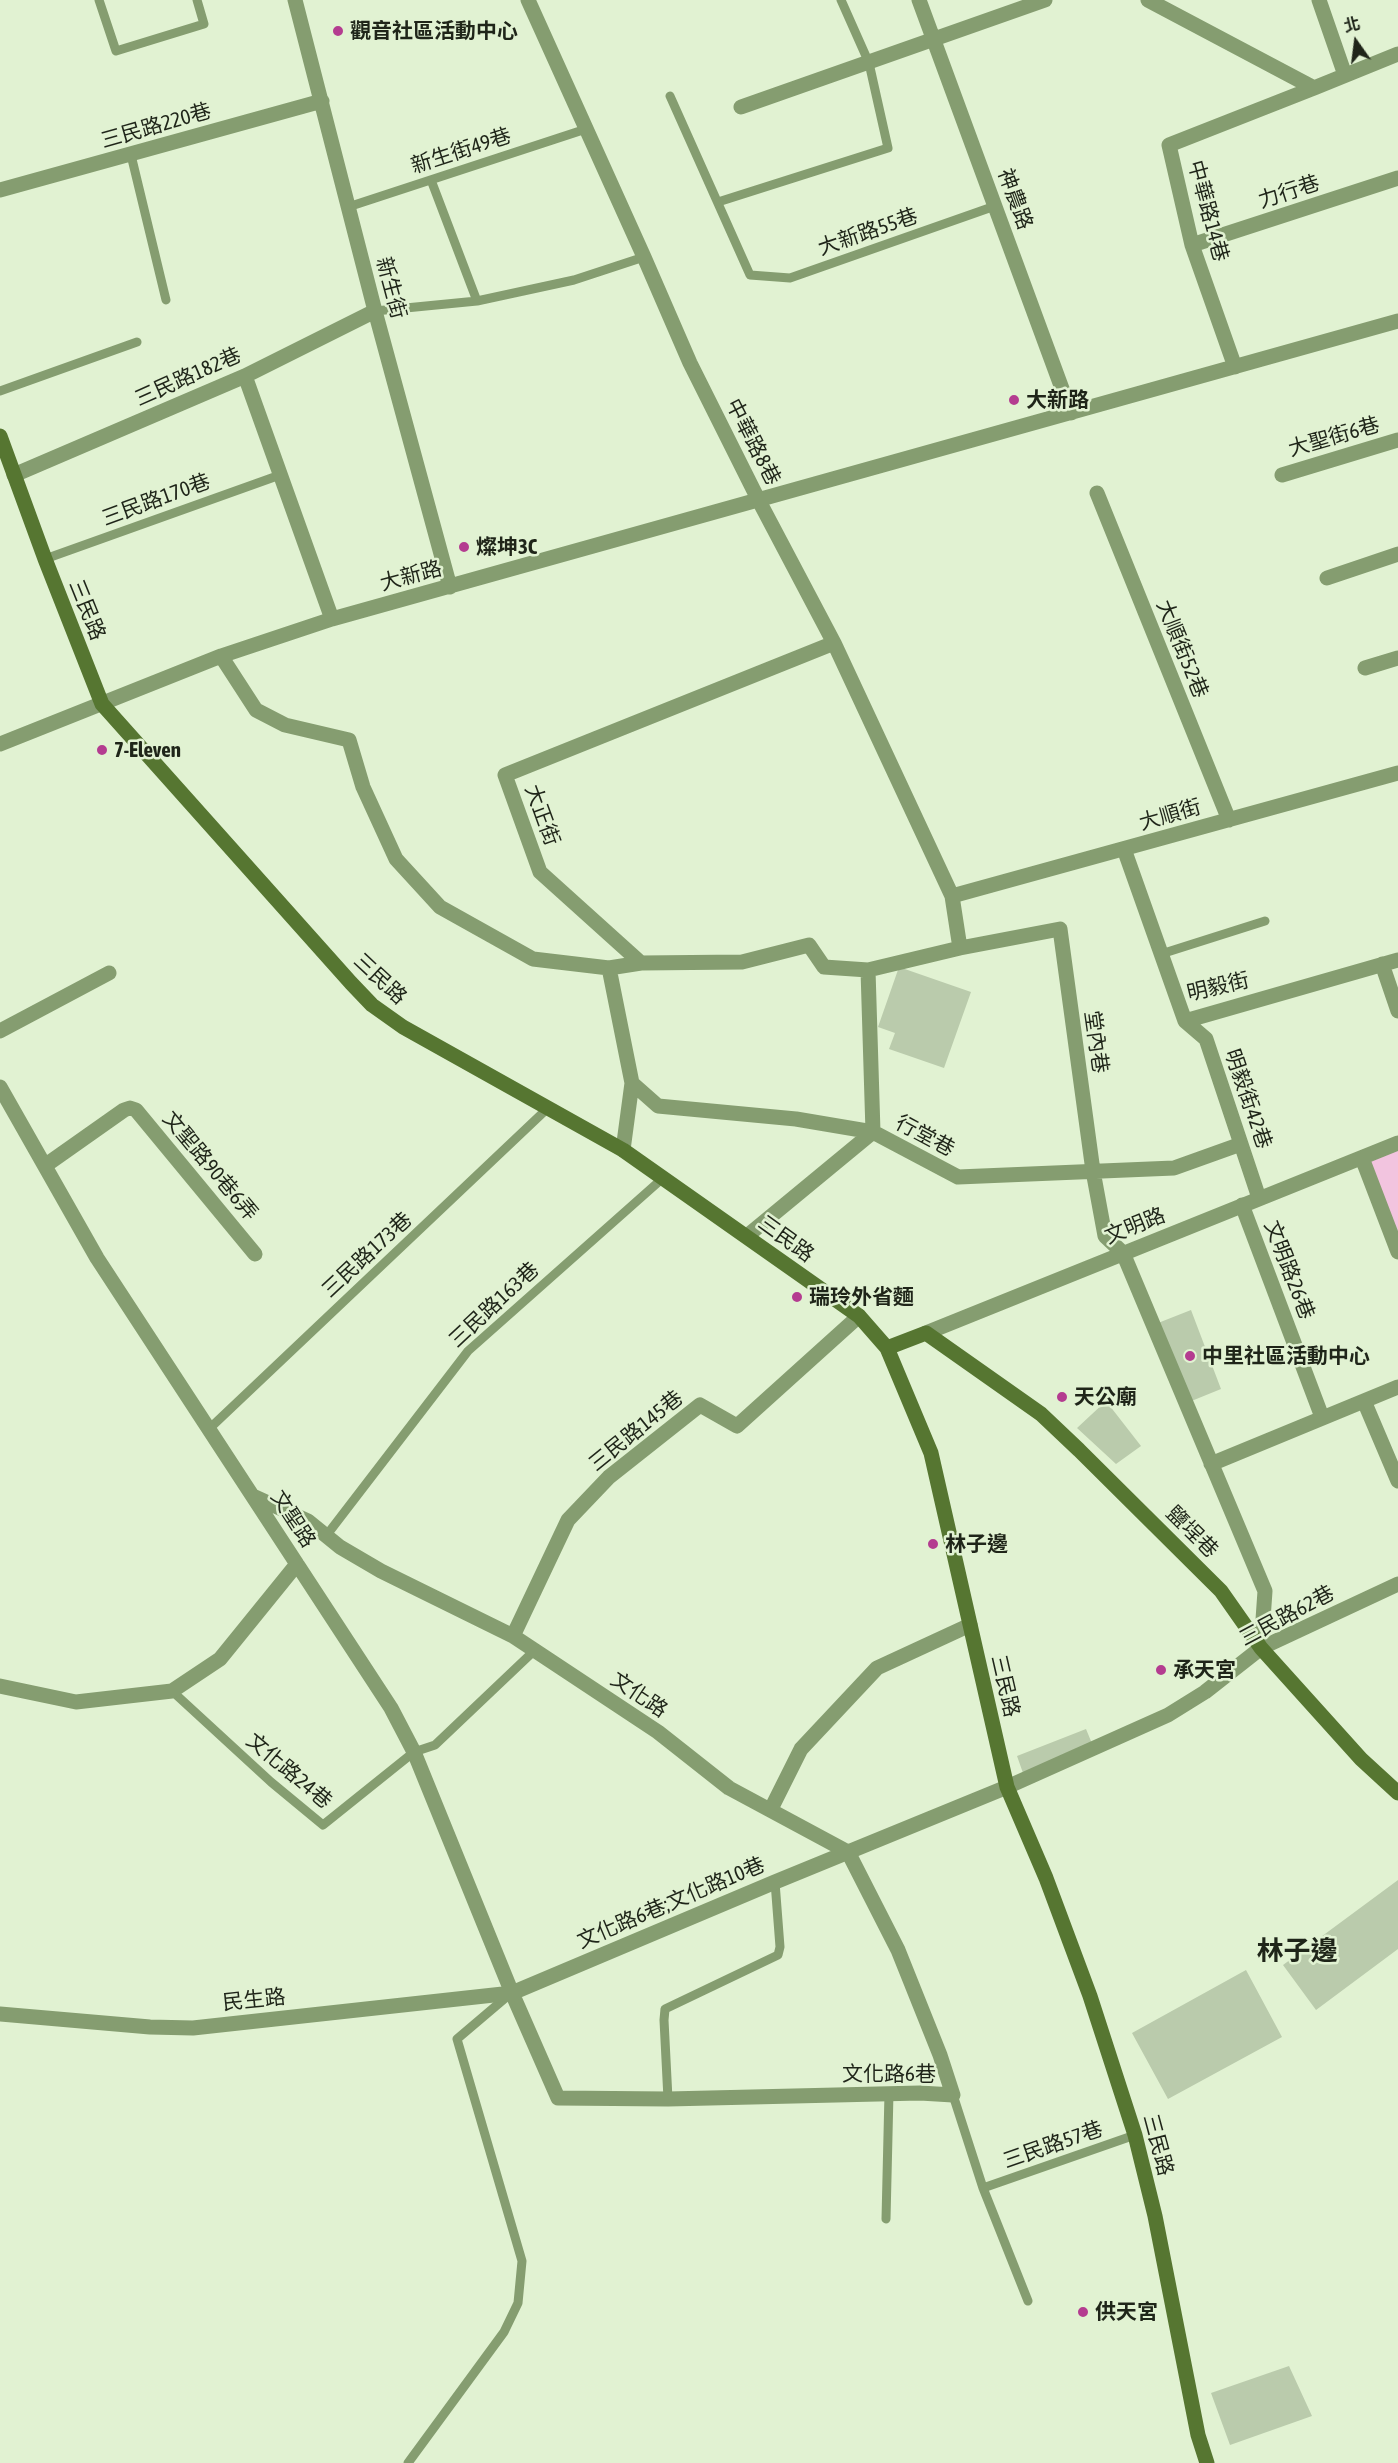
<!DOCTYPE html>
<meta charset="utf-8">
<style>
body{margin:0}
#map{position:relative;width:1398px;height:2463px;overflow:hidden;background:#e1f2d2;font-family:"Asap Condensed","Noto Sans TC",sans-serif}
canvas{display:block}
.north{position:absolute;left:1326px;top:12px;width:60px;height:60px;-webkit-text-stroke:4px #e1f2d2;paint-order:stroke;rotate:346deg;font-size:16px;font-weight:700;line-height:24px;text-align:center;color:#1f2519}
.north::after{content:'';display:block;margin:auto;width:21px;height:27px;background:#1f2519;clip-path:polygon(50% 0,100% 100%,50% 72%,0 100%)}
</style>
<div id="map">
<canvas width="1398" height="2463"></canvas>
<div class="north">北</div>
</div>
<script>
const g = document.querySelector('canvas').getContext('2d');
g.lineJoin = 'round';
function fill(path, color) { g.fillStyle = color; g.fill(path, 'evenodd'); }
function stroke(path, color, width, dash) { g.strokeStyle = color; g.lineWidth = width; g.lineCap = dash ? 'butt' : 'round'; g.setLineDash(dash || []); g.stroke(path); }
function label(font, color, halo, rows, align = 'center') {
  g.font = font + ' "Asap Condensed","Noto Sans TC",sans-serif'; g.lineWidth = 5; g.setLineDash([]); g.textBaseline = 'middle'; g.strokeStyle = halo; g.fillStyle = color; for (const [text, x, y, turn = 0] of rows) {
    g.save(); g.translate(x, y); g.rotate((+turn || 0) * Math.PI / 180); g.textAlign = isNaN(turn) ? turn : align; if (halo) g.strokeText(text, 0, 0); g.fillText(text, 0, 0); g.restore();
  }
}
fill(new Path2D(`
 M1398,1143V1251L1362,1158Z`), '#f2c4df');
fill(new Path2D(`
 M899,967L971,992L944,1068L889,1049L895,1033L878,1027Z
 M1191,1310L1221,1389L1189,1402L1158,1323Z
 M1106,1401L1141,1446L1116,1464L1077,1428Z
 M1086,1729L1093,1746L1023,1773L1017,1756Z
 M1398,1880V1949L1316,2010L1283,1965Z
 M1246,1970L1282,2037L1168,2099L1132,2033Z
 M1289,2366L1312,2416L1230,2445L1211,2393Z`), '#bacbac');
stroke(new Path2D(`
 M99,0L116,51L204,24L197,0
 M670,96L750,275L790,278L995,206
 M131,155L166,300
 M431,180L477,301
 M718,202L888,148L869,63L841,0
 M348,207L586,129
 M375,311L477,301L574,280L644,257
 M0,391L137,342
 M45,559L280,475
 M1161,954L1265,921
 M209,1429L549,1107
 M326,1536L468,1351L663,1178
 M172,1691L271,1782L323,1825L414,1752L435,1745L535,1650
 M953,2095L983,2188L1028,2301
 M668,2099L664,2020L665,2009L778,1955L780,1947L775,1882
 M983,2188L1135,2135
 M886,2219L889,2093
 M408,2463L504,2332L518,2303L522,2261L457,2039L510,1994`), '#859d70', 9);
stroke(new Path2D(`
 M295,0L375,311L450,587
 M528,0L644,257L690,363L758,499L834,643L952,896L960,948L868,970L824,967L809,945L742,962L641,963
 M919,0L1071,413
 M1148,0L1314,88L1398,54
 M1319,0L1345,75
 M741,107L1045,0
 M0,190L322,101
 M1192,245L1398,178
 M1235,367L1192,245L1169,145L1314,88
 M245,376L332,619
 M14,475L245,376L375,311
 M1282,475L1398,440
 M1097,493L1229,820
 M1327,578L1398,554
 M221,656L256,710L285,725L349,740L363,787L396,859L440,907L533,959L609,968
 M1365,668L1398,658
 M0,744L221,656L332,619L1398,321
 M1124,849L1185,1021L1398,960
 M952,896L1398,773
 M960,948L1060,929L1093,1171L1105,1236L1123,1253L1265,1591L1261,1648
 M1382,964L1398,1011
 M1185,1021L1206,1039L1259,1198
 M0,1031L109,973
 M632,1083L658,1106L796,1119L873,1132L958,1177L1174,1168L1241,1144
 M0,1087L97,1258L391,1708L414,1752L512,1993L558,2098L668,2099L920,2093L953,2095L940,2055L898,1950L848,1852
 M623,1150L632,1083L609,968L641,963L540,872L505,775L834,643
 M1362,1158L1398,1252
 M46,1165L124,1110L130,1108L136,1110L255,1254
 M1242,1205L1322,1417
 M747,1236L873,1132L868,970
 M926,1333L1398,1143
 M1364,1401L1398,1481
 M1211,1464L1398,1387
 M253,1496L308,1521L340,1547L381,1571L513,1636L658,1732L729,1788L848,1852
 M513,1636L568,1520L609,1477L700,1405L737,1426L859,1316
 M0,1686L76,1702L172,1691L220,1659L297,1564
 M771,1809L801,1749L877,1668L970,1625
 M0,2014L150,2027L193,2028L512,1993L775,1882L1007,1787L1168,1715L1205,1692L1261,1648L1398,1584`), '#859d70', 15);
stroke(new Path2D(`
 M0,436L45,559L102,704L351,983L372,1005L403,1027L623,1150L859,1316L887,1348L931,1453L1007,1787L1046,1878L1090,1996L1135,2135L1155,2216L1198,2435L1207,2463
 M887,1348L926,1333L1041,1414L1079,1450L1221,1591L1261,1648L1361,1759L1398,1793`), '#567631', 15);
for (const [x, y, r, color] of [
 [338,31,6,"#b43c90"],
 [1014,400,6,"#b43c90"],
 [464,547,6,"#b43c90"],
 [102,750,6,"#b43c90"],
 [797,1297,6,"#b43c90"],
 [1190,1356,6,"#b43c90"],
 [1062,1397,6,"#b43c90"],
 [933,1544,6,"#b43c90"],
 [1161,1670,6,"#b43c90"],
 [1083,2312,6,"#b43c90"]
]) { const dot = new Path2D(); dot.arc(x, y, r, 0, 2 * Math.PI); g.fillStyle = color; g.fill(dot); stroke(dot, '#e1f2d2', 2); }
label('bold 21px', '#1f2519', '#e1f2d2', [
 ["觀音社區活動中心",350,31],
 ["大新路",1026,400],
 ["燦坤3C",476,547],
 ["7-Eleven",114,750],
 ["瑞玲外省麵",809,1297],
 ["中里社區活動中心",1202,1356],
 ["天公廟",1074,1397],
 ["林子邊",945,1544],
 ["承天宮",1173,1670],
 ["供天宮",1095,2312]
], 'left');
label('21px', '#1f2519', '#e1f2d2', [
 ["三民路220巷",156,126,-16],
 ["新生街49巷",461,151,-18],
 ["力行巷",1289,192,-18],
 ["神農路",1015,199,70],
 ["中華路14巷",1208,211,75],
 ["大新路55巷",868,232,-19],
 ["新生街",391,288,75],
 ["三民路182巷",188,377,-24],
 ["大聖街6巷",1334,437,-16],
 ["中華路8巷",753,442,63],
 ["三民路170巷",156,500,-20],
 ["大新路",411,576,-15],
 ["三民路",87,610,68],
 ["大順街52巷",1182,649,68],
 ["大正街",542,815,70],
 ["大順街",1170,815,-16],
 ["三民路",380,979,43],
 ["明毅街",1218,987,-13],
 ["堂內巷",1096,1042,82],
 ["明毅街42巷",1248,1099,71],
 ["行堂巷",925,1136,28],
 ["文聖路90巷6弄",210,1166,50],
 ["文明路",1135,1226,-22],
 ["三民路",786,1239,36],
 ["三民路173巷",367,1255,-43],
 ["文明路26巷",1289,1270,69],
 ["三民路163巷",494,1305,-43],
 ["三民路145巷",636,1431,-39],
 ["文聖路",293,1519,57],
 ["鹽埕巷",1192,1532,45],
 ["三民路62巷",1287,1616,-28],
 ["三民路",1005,1686,77],
 ["文化路",639,1695,34],
 ["文化路24巷",289,1771,40],
 ["文化路6巷;文化路10巷",671,1903,-23],
 ["民生路",254,2000,-6],
 ["文化路6巷",889,2074],
 ["三民路57巷",1053,2145,-19],
 ["三民路",1158,2145,75]
]);
label('bold 27px', '#1f2519', '#e1f2d2', [
 ["林子邊",1297,1951]
]);
</script>
